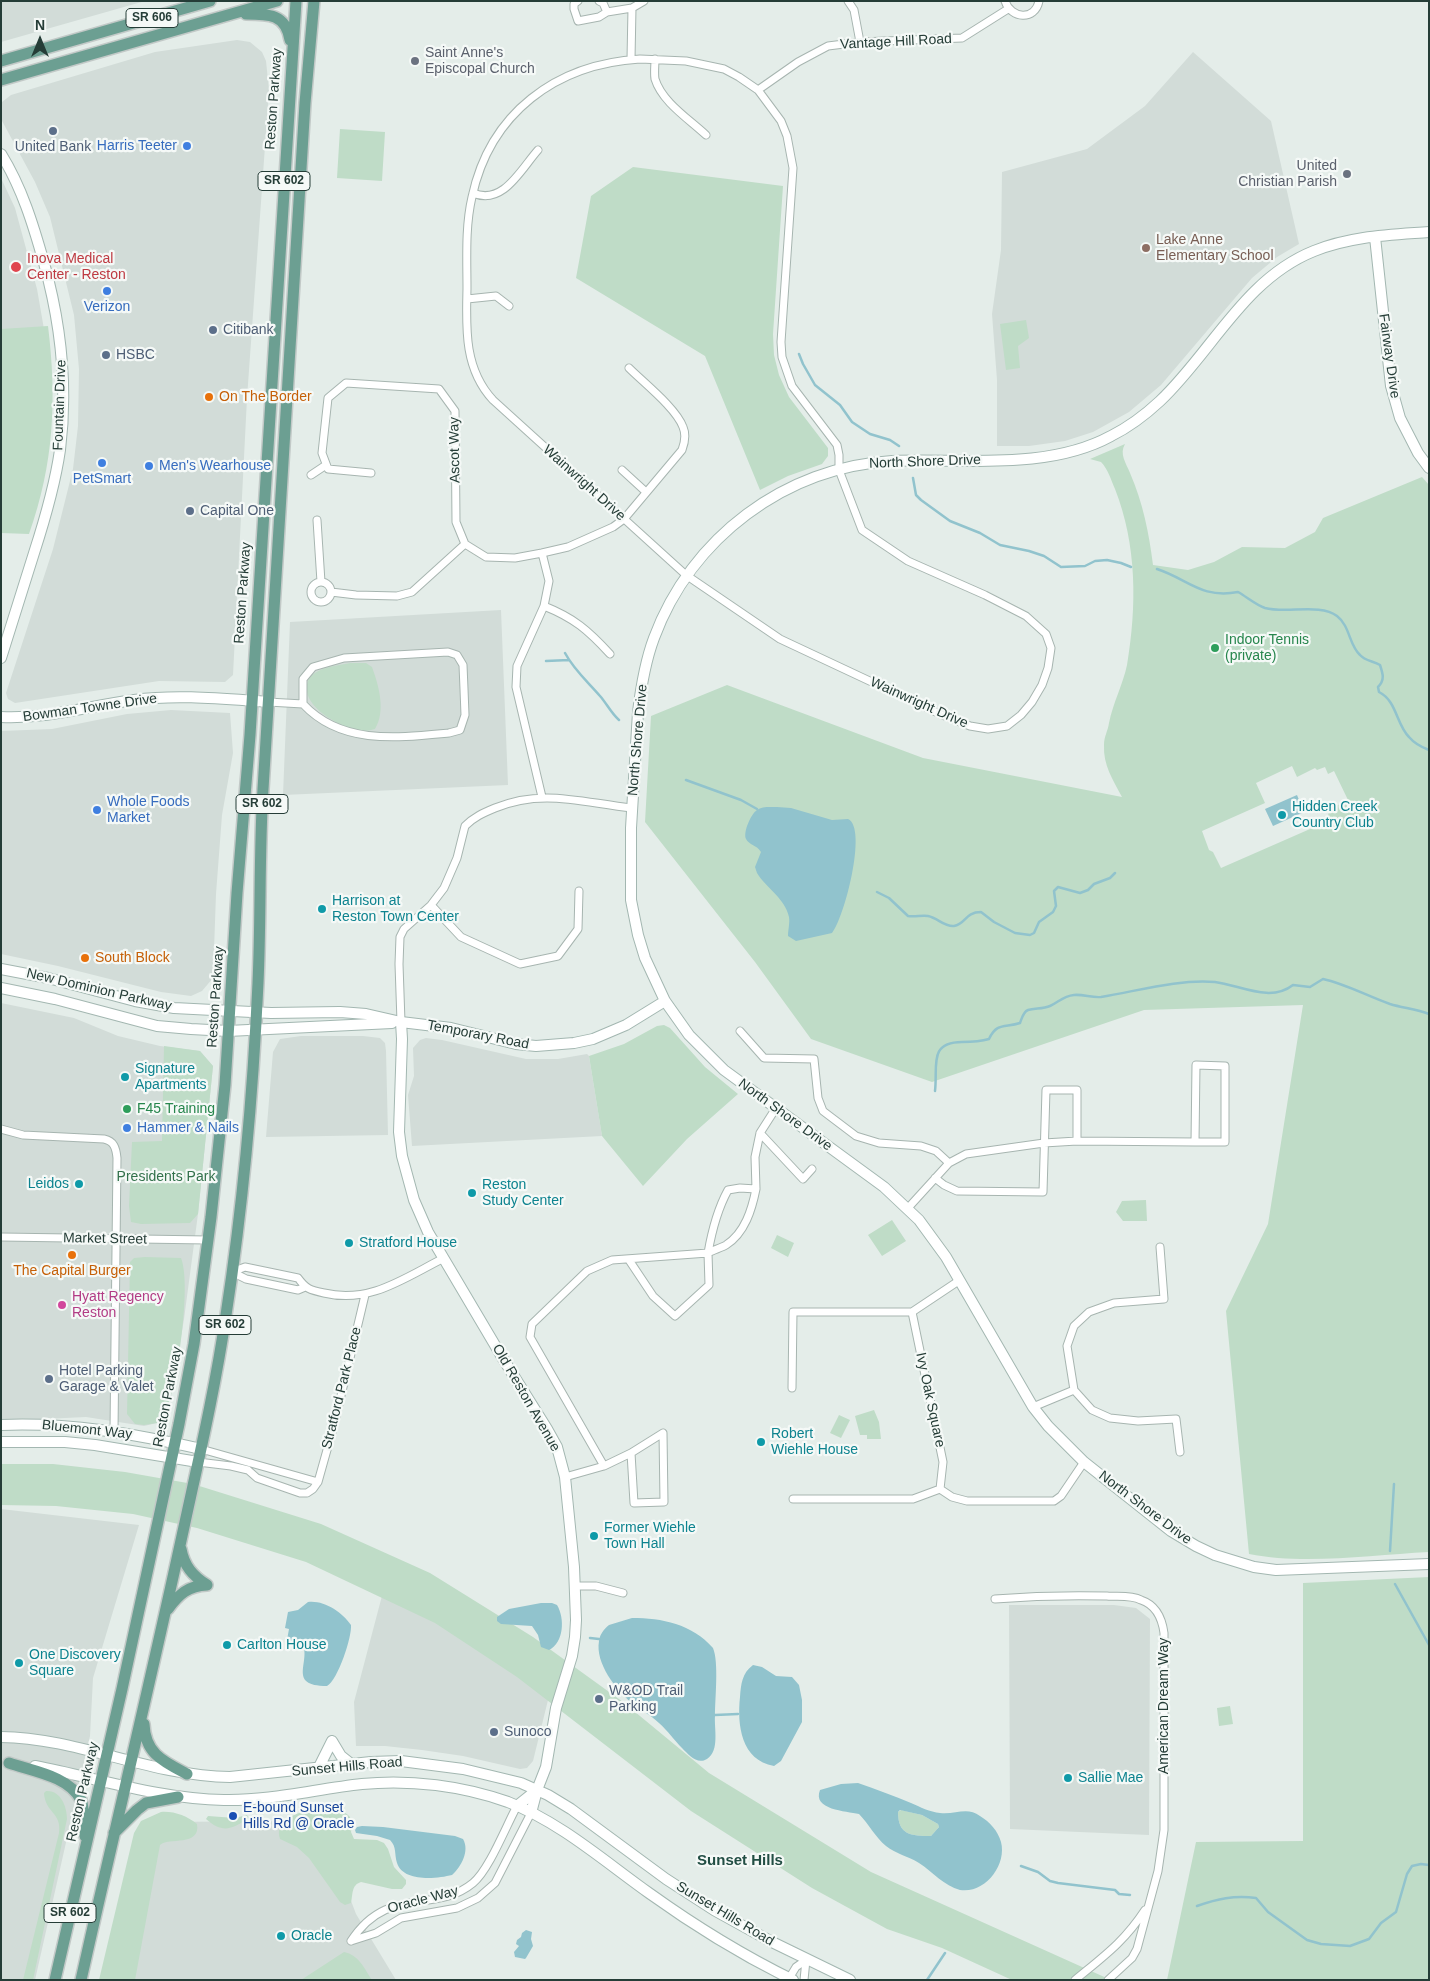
<!DOCTYPE html>
<style>
body{margin:0}
#map{position:relative;width:1430px;height:1981px;overflow:hidden;background:#e4ede9;font-family:Arial,sans-serif}
canvas{display:block}
.frame{position:absolute;inset:0;border:2px solid #253d37;pointer-events:none}
.north{position:absolute;left:15px;top:15px;width:50px;height:50px;-webkit-text-stroke:4px #f5f9f7;paint-order:stroke;rotate:0deg;font-size:14px;font-weight:700;line-height:20px;text-align:center;color:#253d37}
.north::after{content:'';display:block;margin:auto;width:18px;height:22px;background:#253d37;clip-path:polygon(50% 0,100% 100%,50% 72%,0 100%)}
</style>
<div id="map">
<canvas width="1430" height="1981"></canvas>
<div class="frame"></div>
<div class="north">N</div>
</div>
<script>
const g = document.querySelector('canvas').getContext('2d');
g.lineJoin = 'round';
function fill(path, color) { g.fillStyle = color; g.fill(path, 'evenodd'); }
function stroke(path, color, width, dash) { g.strokeStyle = color; g.lineWidth = width; g.lineCap = dash ? 'butt' : 'round'; g.setLineDash(dash || []); g.stroke(path); }
function label(font, color, halo, rows, align = 'center') {
  g.font = font + ' Arial,sans-serif'; g.lineWidth = 4.5; g.setLineDash([]); g.textBaseline = 'middle'; g.strokeStyle = halo; g.fillStyle = color; for (const [text, x, y, turn = 0] of rows) {
    g.save(); g.translate(x, y); g.rotate((+turn || 0) * Math.PI / 180); g.textAlign = isNaN(turn) ? turn : align; if (halo) g.strokeText(text, 0, 0); g.fillText(text, 0, 0); g.restore();
  }
}
fill(new Path2D(`
 M1,1H145L1,42Z
 M237,40L250,42L262,52L266,61L269,90L247,398L233,675L225,682L159,681L15,703L8,699L6,693L53,549L73,469L78,426L79,369L74,315L50,217L35,182L1,119L2,102L11,95L155,52Z
 M1193,52L1271,121L1299,244L1277,257L1252,278L1161,385L1129,412L1093,432L1065,441L1029,446H997V380L992,314L1001,250L1002,172L1087,149L1145,106Z
 M1,178L15,208L37,289L45,335L1,341Z
 M501,610L508,785L283,795L290,622Z
 M171,710L230,713L233,753L222,815L216,894L213,978L202,991L191,996L161,992L58,966L1,954V731L52,729L127,714Z
 M1,1003L74,1018L118,1036L160,1046L200,1051L213,1066L198,1214L184,1319L171,1397L157,1423L144,1426L86,1417L1,1421Z
 M301,1036H363L380,1038L385,1043L386,1051L388,1135L266,1137L273,1052L280,1039Z
 M426,1038L442,1040L526,1059H558L587,1054L589,1056L602,1136L412,1146L408,1095L414,1076L413,1048L420,1040Z
 M1,1509L139,1525L93,1678L90,1736L35,1980H1Z
 M383,1592L471,1639L549,1696L533,1761L527,1768L520,1769L463,1756L422,1750L385,1746H356L354,1702Z
 M1009,1605H1114L1136,1608L1150,1619L1149,1835L1010,1829Z
 M321,1821L356,1914L396,1980H117L149,1822Z`), '#d2dcd8');
fill(new Path2D(`
 M340,129L385,132L382,181L337,178Z
 M633,167L783,186L773,334L774,355L779,375L789,397L828,448V456L822,464L788,476L760,490L705,356L576,278L591,196Z
 M1026,320L1029,338L1018,346L1020,368L1006,370L1000,324Z
 M48,326C57,399 54,464 29,534L1,533V329Z
 M1125,444C1119,454 1126,463 1130,473C1143,503 1149,533 1153,565L1188,570L1214,562L1242,547L1285,548L1315,532L1323,518L1422,477L1429,485V1552C1372,1555 1304,1565 1249,1554L1226,1311L1268,1224L1303,1005L1144,1010L932,1082L811,1039L755,962L645,822L651,716L727,685L923,758L1122,797C1113,780 1103,765 1104,745C1104,736 1108,731 1109,723C1113,703 1123,684 1127,665C1137,606 1137,545 1115,489C1111,480 1108,469 1101,462L1090,459ZM1292,766L1297,777L1315,768L1317,770L1325,767L1328,774L1334,771L1348,800L1330,809L1326,822L1221,868L1213,852L1209,850L1202,831L1265,803L1256,783Z
 M350,663H366L372,667C379,686 386,711 375,729C371,730 367,731 363,731C344,730 298,706 308,681C314,667 337,666 350,663Z
 M664,1025L670,1028L705,1067L738,1094L687,1139L643,1186L602,1136L589,1056L624,1044L657,1026Z
 M164,1046L200,1051L213,1066L198,1214L190,1223L141,1224L131,1222L129,1206L132,1142L162,1141Z
 M1146,1200L1147,1221H1123L1116,1212L1122,1201Z
 M892,1220L906,1241L882,1256L868,1235Z
 M777,1235L794,1243L788,1257L771,1248Z
 M145,1257L181,1258C191,1283 179,1367 171,1395C169,1405 162,1415 157,1423L144,1425L135,1424L127,1414L130,1262L134,1258Z
 M874,1410L879,1422L881,1439H867V1435H860L855,1416Z
 M839,1415L850,1420L841,1438L830,1433Z
 M1,1464H53L125,1472L193,1484L321,1524L430,1573L533,1637L623,1702L709,1773L871,1872L1111,1980H1012L942,1948L887,1929L812,1888L691,1811L517,1677L435,1623L306,1562L197,1528L133,1514L56,1506L1,1505Z
 M1429,1577V1980H1167L1196,1842L1303,1841V1583Z
 M1230,1706L1233,1724L1219,1726L1217,1708Z
 M46,1791C61,1790 67,1807 67,1819L33,1980H23L59,1833C62,1812 45,1813 44,1793Z
 M318,1809C331,1809 347,1808 353,1822L351,1832L354,1839L377,1840L384,1843L388,1849L394,1867L406,1880V1884L402,1889H392L361,1882C351,1885 353,1895 351,1903L345,1905L340,1902L309,1858L297,1847L280,1839C273,1818 302,1811 318,1809Z
 M901,1810L922,1815L938,1824L939,1827L931,1836C911,1836 898,1835 898,1812Z
 M161,1812C174,1811 187,1816 197,1824C201,1847 168,1837 160,1845L135,1980H99L134,1833L141,1821Z
 M247,1815L249,1818C232,1829 223,1834 206,1819L208,1816L235,1818Z
 M344,1952C359,1955 364,1968 372,1980H301Z`), '#bfdcc7');
fill(new Path2D(`
 M1297,795L1304,812L1273,826L1265,809Z
 M777,807L791,808L832,820L848,819C868,828 844,919 832,933L796,941L788,936C788,930 790,923 789,917C785,898 766,888 757,873L755,867L761,852C757,845 749,845 746,839C743,832 751,814 757,810C762,806 771,807 777,807Z
 M308,1602C324,1600 342,1612 351,1625C352,1637 338,1680 327,1686C286,1686 312,1661 302,1643L287,1640L289,1629L285,1628L288,1612L298,1610Z
 M541,1603H552L557,1605C565,1618 564,1643 549,1650L541,1647L538,1635L532,1626L501,1624L497,1621V1617L509,1609Z
 M632,1618C662,1618 692,1624 713,1648C719,1662 715,1699 715,1716C714,1728 720,1751 707,1759C697,1765 689,1755 682,1748C674,1740 668,1731 659,1723C651,1715 640,1710 632,1703C616,1690 595,1663 599,1641C600,1634 604,1629 609,1625Z
 M753,1665L762,1667L776,1676L792,1677L799,1685L802,1700V1722L781,1761L774,1766C741,1760 737,1725 740,1697C741,1684 742,1673 753,1665Z
 M858,1783C876,1789 894,1796 911,1803C920,1807 930,1812 940,1813C955,1815 967,1806 980,1816C990,1822 998,1831 1001,1842C1007,1865 985,1894 960,1890C944,1886 933,1872 919,1863C908,1856 896,1854 886,1846C875,1837 869,1824 859,1814C846,1811 812,1810 820,1790L841,1784ZM900,1810L922,1815L938,1824L939,1827L931,1836C911,1836 898,1835 898,1812Z
 M362,1826L383,1827L455,1836L463,1839C470,1851 461,1867 452,1875C436,1879 403,1882 397,1863C394,1854 397,1847 390,1840L377,1836L356,1833L355,1830L357,1827Z
 M526,1930L532,1932L531,1939L533,1946L526,1958L525,1959L515,1957L514,1952L519,1946L516,1944L517,1940L521,1937L522,1933Z`), '#91c3cd');
stroke(new Path2D(`
 M799,354L803,364L815,385L840,405L852,422L870,434L890,440L899,446
 M913,478L916,495L921,500L950,521L980,533L1000,545L1029,551L1044,556L1061,567L1085,566L1095,561L1107,560L1121,563L1131,567
 M1157,569C1188,579 1201,599 1238,592C1247,597 1256,605 1265,608C1286,614 1320,603 1337,616C1350,626 1349,645 1360,655C1365,661 1374,661 1380,665C1383,674 1385,680 1378,687L1379,692C1397,701 1396,724 1409,737C1414,743 1421,747 1429,750
 M565,653C574,670 588,682 600,696C607,704 611,713 619,720
 M546,661L569,660
 M686,780L741,800L757,809
 M877,892L889,898L908,916C915,917 922,915 928,916C938,918 944,927 954,926C966,924 965,912 981,912L994,922L1015,933L1030,935L1034,933L1039,922L1053,912L1056,906L1054,891L1058,887L1080,893L1088,890L1094,884L1110,878L1115,873
 M935,1091C938,1066 928,1042 962,1042C972,1042 979,1042 989,1039C997,1022 1005,1028 1020,1023C1022,1018 1023,1012 1028,1010C1035,1008 1043,1009 1050,1006C1059,1002 1063,996 1074,995C1083,994 1092,998 1101,997C1138,991 1177,979 1215,982C1240,985 1270,1003 1293,985L1310,987L1323,979C1346,984 1367,996 1390,1004C1403,1008 1416,1009 1429,1014
 M1390,1551L1394,1484
 M1395,1584L1429,1645
 M590,1638L599,1639
 M715,1715L738,1714
 M1021,1866L1038,1872L1050,1881L1058,1883L1115,1890L1119,1894L1130,1895
 M1197,1906C1217,1899 1234,1895 1256,1898L1268,1912L1307,1940L1321,1944L1350,1946L1369,1939L1381,1923L1396,1912L1407,1874L1412,1866L1421,1864L1429,1865
 M927,1980L945,1953`), '#91c3cd', 2.5);
const street = new Path2D(`
 M578,1L574,4V9L578,21L599,17L607,12L632,8
 M599,1L603,3L607,12
 M848,1L854,10L860,42
 M1005,1C1011,19 1035,21 1039,1
 M631,59L632,8L644,1
 M640,59L686,61L724,69L739,77L758,90L781,121L787,136L793,168L781,342L782,357L792,386L837,445L839,455V470L862,530L908,561L985,595L1026,616L1046,634L1051,648L1048,668L1042,685L1032,702L1021,715L1007,726L988,729L970,726L940,714L780,639L686,575L493,400C464,369 466,328 467,289C467,259 465,227 472,197C490,113 556,64 640,59Z
 M655,59C655,65 654,73 655,79C662,102 689,119 706,135
 M758,90L798,62L828,46L860,42L962,38L1008,9
 M473,193C503,206 521,169 538,150
 M467,299L496,296L509,306
 M622,470L646,492
 M371,473L328,469L322,453L328,398L346,383L439,389L455,411L456,522L465,544L486,557L515,558L542,553L568,547L613,527L624,519L682,450C685,442 686,434 683,427C676,408 644,383 629,368
 M311,475L326,465
 M317,520L321,582
 M542,553L549,581L544,606L517,666L516,687L542,797
 M311 592a10 10 0 1 1 20 0a10 10 0 1 1-20 0Z
 M331,592L356,595L397,596L412,592L465,544
 M544,606C574,618 588,630 610,654
 M268,702L303,704C341,745 397,738 449,733L460,730L465,715L464,689L463,665L457,655L448,652L344,658L313,667L303,679V704
 M431,905L461,937L520,964L558,956L578,929L579,891
 M401,1022L399,964L400,937L404,929L431,905L444,888L457,858L465,826C474,817 483,813 495,808C543,788 583,803 632,808
 M740,1031L764,1058L814,1059L818,1098L823,1111L856,1136L879,1143L921,1146L936,1151L949,1163
 M1196,1065L1225,1066V1142H1195Z
 M1,1129L23,1135L104,1139C114,1141 116,1148 117,1158L114,1431
 M760,1133L803,1179L812,1169
 M935,1178L944,1185L957,1191L1043,1192L1046,1090H1077V1141
 M908,1208L949,1163L966,1154L1044,1143L1077,1141L1195,1142
 M1,1237L208,1240
 M1160,1247L1164,1299L1114,1303L1089,1312L1074,1326L1067,1346L1074,1390L1092,1410L1110,1418L1138,1421L1176,1419L1180,1452
 M629,1260L653,1296L675,1316L709,1285L708,1253C713,1250 721,1248 726,1245C745,1233 752,1209 756,1189
 M232,1272L245,1267L298,1278C306,1289 310,1290 324,1293C370,1304 404,1278 444,1258
 M232,1272L246,1279L298,1290L305,1287
 M912,1312L943,1462L940,1489
 M792,1388L793,1312H912L960,1280
 M1033,1407L1074,1390
 M663,1433L664,1502L634,1503L631,1453Z
 M201,1449L318,1482
 M631,1453L604,1466L530,1337L532,1324L587,1271L612,1260L708,1253C712,1230 717,1210 728,1190L740,1188L756,1189L755,1157L760,1133L776,1108
 M198,1462L231,1466L248,1470L257,1478L300,1493H307L313,1489L318,1482L334,1425L365,1295
 M565,1477L604,1466
 M793,1499H913L940,1489L952,1497L967,1501H1054L1061,1496L1084,1462
 M575,1586H596L623,1593
 M995,1599C1032,1596 1069,1595 1107,1596C1118,1597 1131,1595 1141,1600C1156,1605 1162,1618 1164,1633V1830L1158,1871L1137,1949L1132,1958L1108,1980
 M351,1941L376,1933L401,1918L457,1908L478,1898L495,1883L531,1813
 M351,1941C388,1884 434,1915 473,1883C489,1870 506,1826 517,1806
 M788,1980L796,1967L806,1960
 M804,1980L806,1960
 M1075,1980C1104,1956 1124,1942 1145,1910`);
const secondary = new Path2D(`
 M1,154C22,188 33,224 44,263C61,324 68,386 60,450C55,485 45,519 34,553C23,588 12,623 1,658
 M1429,232C1390,235 1351,236 1314,251C1244,279 1212,352 1160,401C1145,415 1129,427 1111,436C1047,471 962,458 892,461C785,467 691,538 654,638C645,662 641,687 638,712L631,828V900L638,935L645,958L665,1001L689,1035L724,1070L884,1187L919,1220L946,1257L1033,1407L1048,1426L1084,1462L1171,1531L1196,1546L1215,1555L1254,1567L1276,1570L1429,1564
 M1375,237L1391,386L1400,418L1418,453L1429,468
 M1,717C51,719 87,706 134,700C178,694 224,699 268,702
 M1,969L48,978L135,1001L174,1008L271,1013L340,1012L366,1014L401,1022L451,1028L516,1044L536,1046L574,1043L593,1039L626,1025L665,1001
 M1,988L55,999L157,1026L191,1029L228,1031L392,1023
 M401,1022L402,1039L399,1132L402,1156L414,1200L428,1232L502,1357L547,1429L557,1447L565,1477L574,1567L576,1620L575,1637L572,1656L556,1708L546,1767L537,1790L531,1813
 M1,1425C70,1422 135,1434 201,1449
 M1,1442H65L95,1445L198,1462
 M1,1737C79,1738 150,1776 230,1777L371,1762L401,1761L463,1769L521,1783L548,1795L571,1809L666,1879L714,1910L772,1942L850,1980
 M332,1741L341,1756L351,1764
 M35,1766C97,1778 160,1799 224,1800C270,1801 316,1789 362,1784C410,1779 463,1786 508,1802C560,1822 604,1861 649,1893C695,1926 742,1955 793,1980
 M319,1767L332,1741
 M517,1806L537,1790`);
const primary = new Path2D(`
 M246,14C269,14 286,14 290,40
 M1,61L210,1
 M1,80L277,1
 M181,1549C184,1566 193,1576 207,1585
 M168,1609C179,1594 188,1586 207,1585
 M144,1724C145,1754 164,1762 187,1774
 M9,1763C32,1771 69,1776 81,1800C85,1810 84,1825 85,1836
 M114,1833L137,1810L146,1803L178,1797
 M55,1980L122,1689L179,1424L194,1344L211,1217L225,1085L237,893L250,735L296,1
 M81,1980C114,1832 150,1684 182,1536C198,1462 215,1390 226,1315C243,1205 253,1094 258,983C261,918 259,853 263,789L305,103L314,1`);
stroke(street, '#a7b5b0', 9);
stroke(secondary, '#a3b7b1', 12);
stroke(primary, '#c2c9c7', 14);
stroke(street, '#fff', 7);
stroke(secondary, '#fff', 10);
stroke(primary, '#6c9f92', 11);
for (const [x, y, r, color] of [
 [415,61,5,"#6b7280"],
 [53,131,5,"#5c6f8a"],
 [187,146,5,"#3f7fe0"],
 [1347,174,5,"#6b7280"],
 [1146,248,5,"#8d6e63"],
 [16,267,6,"#e0444e"],
 [107,291,5,"#3f7fe0"],
 [213,330,5,"#5c6f8a"],
 [106,355,5,"#5c6f8a"],
 [209,397,5,"#e8710a"],
 [102,463,5,"#3f7fe0"],
 [149,466,5,"#3f7fe0"],
 [190,511,5,"#5c6f8a"],
 [1215,648,5,"#2e9e5b"],
 [97,810,5,"#3f7fe0"],
 [1282,815,5,"#0f9aa8"],
 [322,909,5,"#0f9aa8"],
 [85,958,5,"#e8710a"],
 [125,1077,5,"#0f9aa8"],
 [127,1109,5,"#2e9e5b"],
 [127,1128,5,"#3f7fe0"],
 [79,1184,5,"#0f9aa8"],
 [472,1193,5,"#0f9aa8"],
 [349,1243,5,"#0f9aa8"],
 [72,1255,5,"#e8710a"],
 [62,1305,5,"#d1479c"],
 [49,1379,5,"#5c6f8a"],
 [761,1442,5,"#0f9aa8"],
 [594,1536,5,"#0f9aa8"],
 [227,1645,5,"#0f9aa8"],
 [19,1663,5,"#0f9aa8"],
 [599,1699,5,"#5c6f8a"],
 [494,1732,5,"#5c6f8a"],
 [1068,1778,5,"#0f9aa8"],
 [233,1816,5,"#1a4fb4"],
 [281,1936,5,"#0f9aa8"]
]) { const dot = new Path2D(); dot.arc(x, y, r, 0, 2 * Math.PI); g.fillStyle = color; g.fill(dot); stroke(dot, '#f5f9f7', 2); }
for (const [x, y, w] of [
 [152,18,52],
 [284,181,52],
 [262,804,52],
 [225,1325,52],
 [70,1913,52]
]) { const box = new Path2D(); box.roundRect(x - w / 2, y - 9.5, w, 19, 4); g.fillStyle = '#f5f9f7'; g.fill(box); stroke(box, '#253d37', 1); }
label('bold 12px', '#253d37', null, [
 ["SR 606",152,18],
 ["SR 602",284,181],
 ["SR 602",262,804],
 ["SR 602",225,1325],
 ["SR 602",70,1913]
]);
label('14px', '#253d37', '#f5f9f7', [
 ["Vantage Hill Road",896,42,-3],
 ["Reston Parkway",274,99,-86],
 ["Fairway Drive",1389,356,82],
 ["Fountain Drive",60,405,-88],
 ["Ascot Way",455,450,-91],
 ["North Shore Drive",925,462,-2],
 ["Wainwright Drive",584,483,42],
 ["Reston Parkway",243,593,-86],
 ["Wainwright Drive",919,703,24],
 ["Bowman Towne Drive",90,708,-8],
 ["North Shore Drive",638,740,-85],
 ["New Dominion Parkway",99,990,13],
 ["Reston Parkway",216,997,-86],
 ["Temporary Road",478,1035,11],
 ["North Shore Drive",785,1115,36],
 ["Market Street",105,1239,1],
 ["Stratford Park Place",342,1388,-76],
 ["Reston Parkway",168,1397,-79],
 ["Old Reston Avenue",526,1398,60],
 ["Ivy Oak Square",930,1400,78],
 ["Bluemont Way",87,1430,6],
 ["North Shore Drive",1145,1508,37],
 ["American Dream Way",1164,1706,-90],
 ["Sunset Hills Road",347,1767,-5],
 ["Reston Parkway",83,1792,-77],
 ["Oracle Way",423,1900,-15],
 ["Sunset Hills Road",725,1914,31]
]);
label('14px', '#5b616d', '#f5f9f7', [
 ["Saint Anne's",425,53],
 ["Episcopal Church",425,69],
 ["United",1337,166,"right"],
 ["Christian Parish",1337,182,"right"]
], 'left');
label('14px', '#366cbe', '#f5f9f7', [
 ["Harris Teeter",177,146,"right"],
 ["Verizon",107,307,"center"],
 ["Men's Wearhouse",159,466],
 ["PetSmart",102,479,"center"],
 ["Whole Foods",107,802],
 ["Market",107,818],
 ["Hammer & Nails",137,1128]
], 'left');
label('14px', '#4e5e75', '#f5f9f7', [
 ["United Bank",53,147,"center"],
 ["Citibank",223,330],
 ["HSBC",116,355],
 ["Capital One",200,511],
 ["Hotel Parking",59,1371],
 ["Garage & Valet",59,1387],
 ["W&OD Trail",609,1691],
 ["Parking",609,1707],
 ["Sunoco",504,1732]
], 'left');
label('14px', '#785e54', '#f5f9f7', [
 ["Lake Anne",1156,240],
 ["Elementary School",1156,256]
], 'left');
label('14px', '#be3a42', '#f5f9f7', [
 ["Inova Medical",27,259],
 ["Center - Reston",27,275]
], 'left');
label('14px', '#c56008', '#f5f9f7', [
 ["On The Border",219,397],
 ["South Block",95,958],
 ["The Capital Burger",72,1271,"center"]
], 'left');
label('14px', '#27864d', '#f5f9f7', [
 ["Indoor Tennis",1225,640],
 ["(private)",1225,656],
 ["F45 Training",137,1109]
], 'left');
label('14px', '#0d838f', '#f5f9f7', [
 ["Hidden Creek",1292,807],
 ["Country Club",1292,823],
 ["Harrison at",332,901],
 ["Reston Town Center",332,917],
 ["Signature",135,1069],
 ["Apartments",135,1085],
 ["Leidos",69,1184,"right"],
 ["Reston",482,1185],
 ["Study Center",482,1201],
 ["Stratford House",359,1243],
 ["Robert",771,1434],
 ["Wiehle House",771,1450],
 ["Former Wiehle",604,1528],
 ["Town Hall",604,1544],
 ["Carlton House",237,1645],
 ["One Discovery",29,1655],
 ["Square",29,1671],
 ["Sallie Mae",1078,1778],
 ["Oracle",291,1936]
], 'left');
label('14px', '#32714b', '#f5f9f7', [
 ["Presidents Park",166,1177]
]);
label('14px', '#b23c85', '#f5f9f7', [
 ["Hyatt Regency",72,1297],
 ["Reston",72,1313]
], 'left');
label('14px', '#164399', '#f5f9f7', [
 ["E-bound Sunset",243,1808],
 ["Hills Rd @ Oracle",243,1824]
], 'left');
label('bold 15px', '#224e44', '#f5f9f7', [
 ["Sunset Hills",740,1861]
]);
</script>
